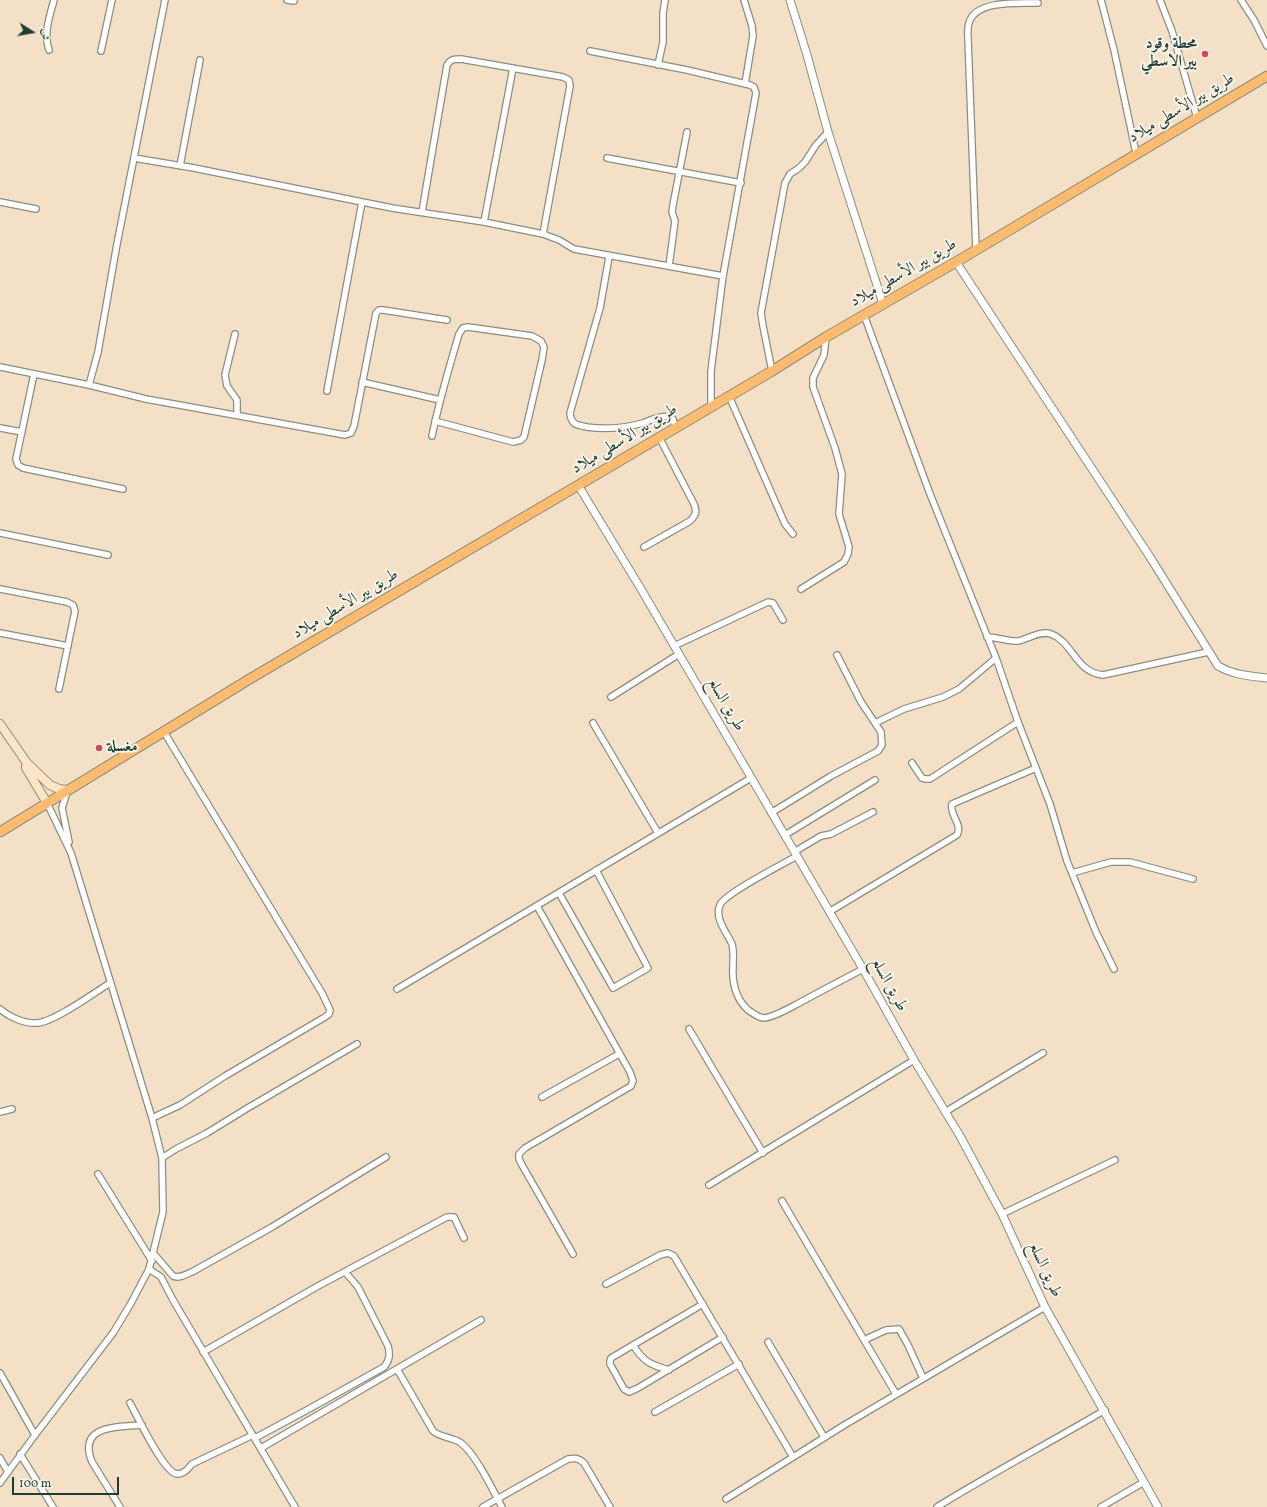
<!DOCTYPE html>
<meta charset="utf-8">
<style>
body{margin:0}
#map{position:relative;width:1267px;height:1507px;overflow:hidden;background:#f4e0c7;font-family:Vollkorn,Amiri,serif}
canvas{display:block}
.north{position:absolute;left:12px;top:12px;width:40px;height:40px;-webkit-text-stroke:3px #f7f3e8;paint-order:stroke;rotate:101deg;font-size:11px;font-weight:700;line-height:16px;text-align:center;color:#1f3d34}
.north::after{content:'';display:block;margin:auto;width:14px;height:18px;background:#1f3d34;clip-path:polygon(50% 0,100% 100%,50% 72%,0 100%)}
.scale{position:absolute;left:12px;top:1477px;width:107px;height:18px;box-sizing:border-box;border:2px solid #1f3d34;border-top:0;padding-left:5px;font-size:12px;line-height:14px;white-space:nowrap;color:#1f3d34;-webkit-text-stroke:3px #f7f3e8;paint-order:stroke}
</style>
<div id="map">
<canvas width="1267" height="1507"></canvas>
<div class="north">ش</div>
<div class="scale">100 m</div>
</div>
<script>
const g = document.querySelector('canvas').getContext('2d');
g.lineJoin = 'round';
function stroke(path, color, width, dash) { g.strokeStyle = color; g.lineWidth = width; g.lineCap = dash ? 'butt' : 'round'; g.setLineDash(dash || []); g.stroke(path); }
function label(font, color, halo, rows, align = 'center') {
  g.font = font + ' Vollkorn,Amiri,serif'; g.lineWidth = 4; g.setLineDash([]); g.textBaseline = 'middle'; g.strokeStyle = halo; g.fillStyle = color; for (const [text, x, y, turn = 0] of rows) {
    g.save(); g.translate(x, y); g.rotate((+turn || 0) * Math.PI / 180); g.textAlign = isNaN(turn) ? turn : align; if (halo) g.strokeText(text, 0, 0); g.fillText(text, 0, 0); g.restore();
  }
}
const minor = new Path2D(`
 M287,0L294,1
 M744,0L752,26L753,36L745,84
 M1101,0L1114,50L1136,153
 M1160,0L1172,31L1197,118
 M1241,0L1254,20L1267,46
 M49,50C43,34 50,15 54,0
 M101,51L112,0
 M590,51L687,70L750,85L754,87L756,93L723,276L711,371V406
 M658,65L663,42V13L665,0
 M134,158L194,168L392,208L484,222L543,234L559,240L574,249L723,276
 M607,158L741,183
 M180,166L200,60
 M0,202L36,209
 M422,212L447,65C451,59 454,59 461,59L563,77L569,80L570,86L543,234
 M484,222L513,68
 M976,250L968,39C968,34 967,28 969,23C975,0 1018,3 1038,3
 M609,257L600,308L570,413C571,425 577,425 587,427C606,430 624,428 643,423C648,421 655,418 661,417C665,416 669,417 673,419L675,427
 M669,266L675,221L672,212L673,205L687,132
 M864,315L930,494L996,658L1018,722L1050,804L1067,861L1096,932L1114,969
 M235,334L225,375L227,386L237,400V415
 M0,367L89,385L146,399L345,435L351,433L354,426L376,313L379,310H383L447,320
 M772,371L763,326L761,313L785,183L790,174L799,168L805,162L816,145L828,132
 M34,374L16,459L18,465L23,468L123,489
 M362,382L440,400
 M89,385L98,352L117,244L165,0
 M327,391L362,202
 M729,396L785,524L793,534
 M0,428L22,432
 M432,436C439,401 449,368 459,334L463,328L468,327L532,336L541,341L544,347L542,360L524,437L521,440L513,442L435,421
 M0,533L108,555
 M644,547L690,521C696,515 697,512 694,504L659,437
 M0,589L67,602L73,605L75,611L59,689
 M801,589L844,562L848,554L849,547L839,514L842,474L835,448L813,387V378L824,355L826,337
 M0,633L68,646
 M987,637C996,637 1011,642 1018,641C1028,639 1041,630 1051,634C1073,642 1075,672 1103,675L1208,652
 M674,646L768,602L773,603L783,620
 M611,697L679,654
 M593,723L658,833
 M875,723L904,709L943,697L959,689L996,658
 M912,763L922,778L925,779H930L1018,722
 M67,792L62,808L69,842
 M771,813L831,776L878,751L882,745L881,732L861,702L837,655
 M785,835L875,780
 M794,852L821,836L831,834L873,812
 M797,856C783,864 724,894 720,905C714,918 727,933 732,944C734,951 733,958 733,966C732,982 735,998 748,1010C753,1013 758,1018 764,1018C775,1017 791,1007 801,1002C821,991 842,980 863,969
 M1072,873L1111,862H1130L1193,879
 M559,893L613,988L648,968L596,870
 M537,906L630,1072L633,1081L631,1086L525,1148L519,1154V1159L522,1165L573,1254
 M829,912L957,835C963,824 949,815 952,804L1036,768
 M397,989L751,778
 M0,1009C9,1017 25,1024 37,1023C54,1022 94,993 110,983
 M689,1029L763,1153
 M542,1097L619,1054
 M0,1112L12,1109
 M945,1112L1043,1053
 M152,1118L180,1105L225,1076L325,1017L329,1014L330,1010L322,993L164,732
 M162,1158L176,1149L207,1133L246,1109L357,1044
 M98,1174L152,1261
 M709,1185L914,1060
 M782,1201L896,1394
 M1002,1214L1115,1160
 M154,1254L173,1276C180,1279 186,1274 192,1272L272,1227L386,1157
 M149,1269L161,1277L173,1300L295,1507
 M606,1284L660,1255L668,1253L674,1256L793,1457
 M703,1304L611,1358L610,1361V1364L624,1389L629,1392L638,1388L723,1337
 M864,1340L886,1330L899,1329L908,1345L923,1378
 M768,1342L824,1437
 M633,1345C643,1361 650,1365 669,1370
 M203,1352L318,1286L447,1217H454L464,1238
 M397,1369L433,1431C441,1438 453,1437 461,1443C477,1456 492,1489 502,1507
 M0,1373L35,1435
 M130,1403C138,1417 163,1472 177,1474C184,1474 188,1469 192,1464L253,1435
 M655,1412L739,1364
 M255,1438L307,1410L384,1367C390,1360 390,1354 388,1346L358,1287L345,1272
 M261,1448L481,1320
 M20,1454L53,1507
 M0,1458L8,1472
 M0,1483L35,1435L113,1333L130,1305L149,1269L163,1212L162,1158L152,1118L71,853L47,803
 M726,1499L846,1424L1045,1307
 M120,1507L92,1462C77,1425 117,1427 142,1425
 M483,1507L568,1459C575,1458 579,1458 584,1463L610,1507
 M937,1507C992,1473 1049,1443 1105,1410
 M1101,1507L1144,1482`);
const tertiary = new Path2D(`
 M790,0L807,55L828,132L883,304
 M956,262L1150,557L1218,666C1234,675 1249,676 1267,678
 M578,485L641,589L863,969L914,1060L960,1136L1002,1214L1045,1307L1158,1507`);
const secondary = new Path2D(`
 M0,724L27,763L50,785L59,789L68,790
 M26,766V768L47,803`);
const primary = new Path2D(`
 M0,832L248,680L772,371L826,337L956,262L1267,76`);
stroke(minor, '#8a8e7e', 8);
stroke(tertiary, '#8a8e7e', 9);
stroke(secondary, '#8a8e7e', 10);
stroke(primary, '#8a8e7e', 11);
stroke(minor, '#fff', 5.5);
stroke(tertiary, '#fff', 7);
stroke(secondary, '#ffe4c6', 8);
stroke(primary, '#febc70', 9);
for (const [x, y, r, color] of [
 [1205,54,4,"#d1495b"],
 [99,748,4,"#d1495b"]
]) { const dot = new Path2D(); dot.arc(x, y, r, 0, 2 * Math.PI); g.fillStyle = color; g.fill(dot); stroke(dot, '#f7f3e8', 1.5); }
label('bold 16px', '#1f3d34', '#f7f3e8', [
 ["محطة وقود",1197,45],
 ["بير الاسطي",1197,63],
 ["مغسلة",107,748,"left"]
], 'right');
label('16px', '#1f3d34', '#f7f3e8', [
 ["طريق بير الأسطى ميلاد",1182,109,-31],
 ["طريق بير الأسطى ميلاد",904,274,-30],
 ["طريق بير الأسطى ميلاد",625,440,-31],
 ["طريق بير الأسطى ميلاد",346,605,-31],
 ["طريق السلع",725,705,60],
 ["طريق السلع",888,985,61],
 ["طريق السلع",1044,1270,65]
]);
</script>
